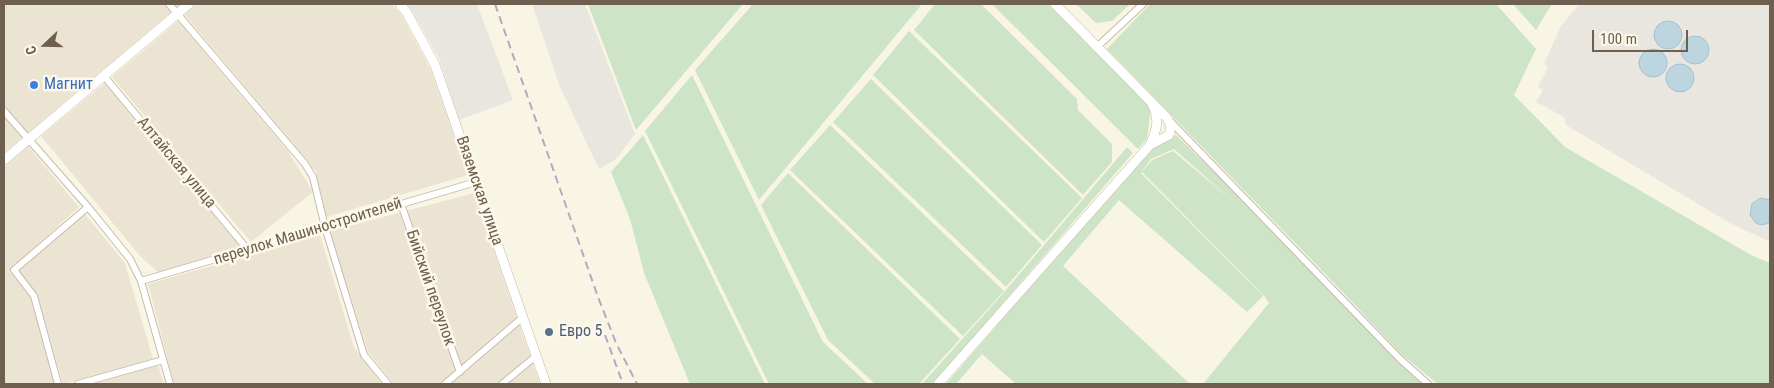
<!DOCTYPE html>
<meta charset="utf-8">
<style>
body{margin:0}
#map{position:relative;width:1774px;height:388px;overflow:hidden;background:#f9f5e5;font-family:"Roboto Condensed",sans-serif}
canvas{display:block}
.frame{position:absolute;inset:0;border:5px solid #6e5f4e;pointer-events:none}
.north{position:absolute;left:20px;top:20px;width:50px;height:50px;-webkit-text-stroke:4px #fcf8eb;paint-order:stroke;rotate:249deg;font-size:14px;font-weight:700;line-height:20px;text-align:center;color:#6e5f4e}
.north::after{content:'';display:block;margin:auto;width:18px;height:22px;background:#6e5f4e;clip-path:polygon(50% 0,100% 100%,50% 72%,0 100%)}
.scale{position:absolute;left:1592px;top:30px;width:96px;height:22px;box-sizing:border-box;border:2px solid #6e5f4e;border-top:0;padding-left:6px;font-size:15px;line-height:18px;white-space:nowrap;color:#6e5f4e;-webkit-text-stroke:4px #fcf8eb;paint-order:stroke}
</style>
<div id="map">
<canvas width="1774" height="388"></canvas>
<div class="frame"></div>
<div class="north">С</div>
<div class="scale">100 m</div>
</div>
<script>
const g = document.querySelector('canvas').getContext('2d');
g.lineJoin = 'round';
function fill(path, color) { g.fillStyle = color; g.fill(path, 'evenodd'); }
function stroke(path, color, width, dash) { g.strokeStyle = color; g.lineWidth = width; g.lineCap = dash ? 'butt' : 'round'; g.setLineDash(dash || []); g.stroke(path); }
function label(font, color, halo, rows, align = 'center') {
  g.font = font + ' "Roboto Condensed",sans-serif'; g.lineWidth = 5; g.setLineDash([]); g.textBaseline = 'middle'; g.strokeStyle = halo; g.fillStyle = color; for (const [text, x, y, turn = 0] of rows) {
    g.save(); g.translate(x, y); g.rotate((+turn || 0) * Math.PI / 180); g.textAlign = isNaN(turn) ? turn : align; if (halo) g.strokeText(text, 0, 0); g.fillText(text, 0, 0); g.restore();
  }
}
fill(new Path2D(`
 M4,4H181L4,153Z
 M196,4H392L402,16L430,68L468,175L326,217L316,171L184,14Z
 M178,21L288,151L313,192L251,242L112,77Z
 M106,82L243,247L159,273L140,256L41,136Z
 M28,146L79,207L9,271L31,298L55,384H4V167Z
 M474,193L540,384H394L368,352L330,231Z
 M85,214L125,263L153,359L63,384L37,295L19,270Z
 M320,235L354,347L382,384H174L148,284Z
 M158,365L164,384H93Z`), '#ece4d3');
fill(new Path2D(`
 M408,4H477L513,100L459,120L439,58Z
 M532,4H585L635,134L615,160L599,169L560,87Z
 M1579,4H1770V242L1730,223L1566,125L1564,117L1536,102L1543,90L1538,87L1548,67L1544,64L1561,26Z`), '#e9e6df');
fill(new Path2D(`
 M588,4H743L636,130Z
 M753,4H922L759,200L695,70Z
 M935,4H981L1077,99L1078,110L1112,144V162L1083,195L914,30Z
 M992,4H1048L1151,106L1147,139L1138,149Z
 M1076,4H1130L1112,21L1096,23Z
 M1150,4H1496L1536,49L1514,95L1565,147L1751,255L1770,263V384H1438L1402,355L1335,284L1107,49Z
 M1513,4H1552L1536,30Z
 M909,31L1082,198L1044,242L873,75Z
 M692,75L823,342L868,384H769L645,131Z
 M871,79L1042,245L1006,287L833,122Z
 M830,125L1004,291L963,336L790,170Z
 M643,135L765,384H690L644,273L630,219L611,172Z
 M1176,135L1241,198L1238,201L1242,199L1424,384H1203L1269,303L1264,296L1142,172L1152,160L1173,151L1235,203L1174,149L1151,159L1141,173L1263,296L1247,312L1119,200L1063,266L1190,384H1016L982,354L956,384H946L1152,146Z
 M1127,147L1133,153L933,384H922L1006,290Z
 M788,173L960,339L919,384H875L828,340L761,205Z`), '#cde4c6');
const water = new Path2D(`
 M1654 35a14 14 0 1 1 28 0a14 14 0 1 1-28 0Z
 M1681 50a14 14 0 1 1 28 0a14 14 0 1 1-28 0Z
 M1639 63a14 14 0 1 1 28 0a14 14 0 1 1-28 0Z
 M1666 78a14 14 0 1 1 28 0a14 14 0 1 1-28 0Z
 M1761,198L1770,200V223L1761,225L1756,223L1750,215L1752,204Z`);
fill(water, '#bdd5df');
stroke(water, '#a5c2d0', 1);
const minor = new Path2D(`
 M169,4L305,164L313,177L325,227L364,355L388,384
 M1098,46L1143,4
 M104,76L248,250
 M4,111L88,207L130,259L141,281L170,384
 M1170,121L1400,359L1428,384
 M401,204L460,372
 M141,281L476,182
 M58,384L34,296L14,270L88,207
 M78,384L163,360
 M445,384L522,318
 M502,384L536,356`);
const secondary = new Path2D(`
 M400,4L407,13L435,65L546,384
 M1055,4L1167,118L1171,126L1169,135L1150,145
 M4,160L189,4
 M938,384L1150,145C1158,128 1160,117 1150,100`);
stroke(minor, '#c6bcab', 8);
stroke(secondary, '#c6baa7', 10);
stroke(minor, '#fff', 6);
stroke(secondary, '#fff', 9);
stroke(new Path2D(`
 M495,4L598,297L616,343L637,384
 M605,335L623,384`), '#b9a6c1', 2, [8, 5]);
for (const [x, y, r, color] of [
 [34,85,5,"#3f7fe0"],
 [549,332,5,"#5c6f8a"]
]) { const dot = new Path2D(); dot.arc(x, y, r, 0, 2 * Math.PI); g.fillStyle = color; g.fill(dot); stroke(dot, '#fcf8eb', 2); }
label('16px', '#366cbe', '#fcf8eb', [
 ["Магнит",44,85]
], 'left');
label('16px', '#6e5f4e', '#fcf8eb', [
 ["Алтайская улица",176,163,50],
 ["Вяземская улица",479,191,71],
 ["переулок Машиностроителей",308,232,-17],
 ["Бийский переулок",430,288,71]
]);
label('16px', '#4e5e75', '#fcf8eb', [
 ["Евро 5",559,332]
], 'left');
</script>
